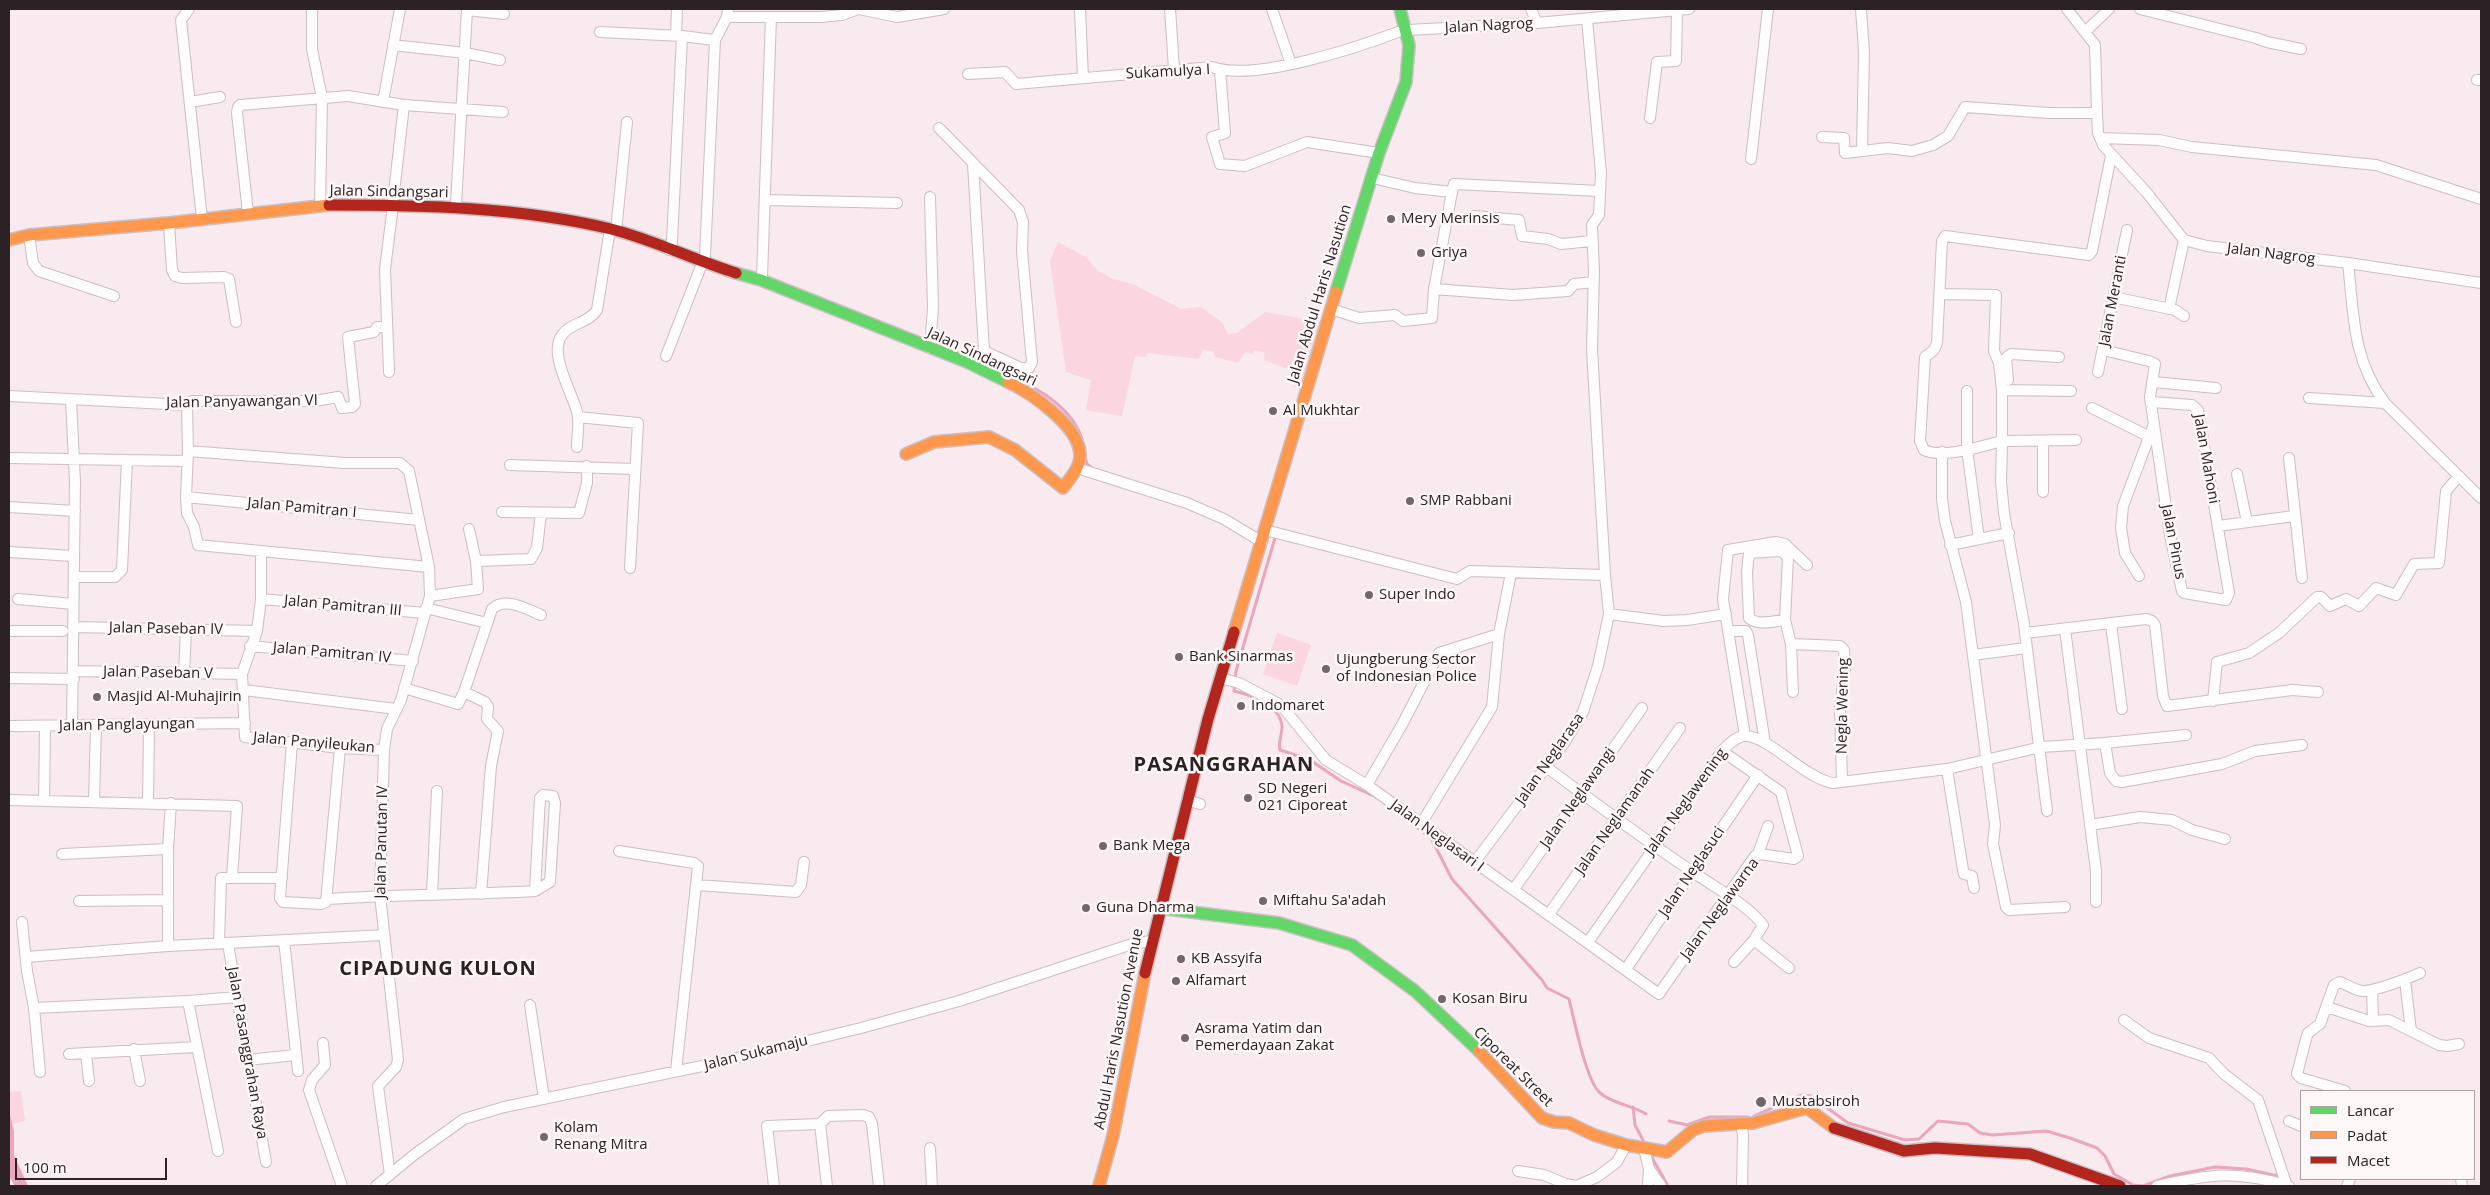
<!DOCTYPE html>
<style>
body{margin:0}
#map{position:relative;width:2490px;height:1195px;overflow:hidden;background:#f8eaee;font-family:"Open Sans",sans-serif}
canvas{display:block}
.frame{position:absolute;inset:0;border:10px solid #2c2124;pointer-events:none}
.legend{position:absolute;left:2300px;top:1090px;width:175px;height:90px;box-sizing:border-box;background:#fef7f8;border:1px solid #aaa1a3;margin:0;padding:6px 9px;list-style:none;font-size:15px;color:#2c2124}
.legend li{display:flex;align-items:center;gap:10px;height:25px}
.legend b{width:25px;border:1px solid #aaa1a3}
.scale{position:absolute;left:15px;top:1158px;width:152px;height:22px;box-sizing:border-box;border:2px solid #2c2124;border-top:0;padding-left:6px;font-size:15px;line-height:18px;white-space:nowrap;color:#2c2124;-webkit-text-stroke:4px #fef7f8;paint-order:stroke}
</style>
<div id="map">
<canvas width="2490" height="1195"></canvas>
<div class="frame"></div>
<ul class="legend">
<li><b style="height:6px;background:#63d668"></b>Lancar</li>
<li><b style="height:6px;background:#ff974d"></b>Padat</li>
<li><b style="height:6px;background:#b3261e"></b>Macet</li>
</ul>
<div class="scale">100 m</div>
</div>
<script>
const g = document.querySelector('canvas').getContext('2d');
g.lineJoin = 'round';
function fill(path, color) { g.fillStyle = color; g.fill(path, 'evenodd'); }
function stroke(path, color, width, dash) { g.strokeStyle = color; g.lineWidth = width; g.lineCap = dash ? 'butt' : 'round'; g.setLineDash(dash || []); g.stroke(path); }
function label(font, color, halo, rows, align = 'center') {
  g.font = font + ' "Open Sans",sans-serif'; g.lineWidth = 5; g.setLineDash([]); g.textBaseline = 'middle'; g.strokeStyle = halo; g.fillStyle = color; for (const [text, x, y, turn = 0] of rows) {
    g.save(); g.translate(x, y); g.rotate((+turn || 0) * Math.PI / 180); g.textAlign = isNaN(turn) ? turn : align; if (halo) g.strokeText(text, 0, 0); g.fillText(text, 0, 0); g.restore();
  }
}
fill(new Path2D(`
 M1058,242L1086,257L1098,271L1113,279L1133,284L1181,309L1201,307L1222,322L1228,334L1237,333L1265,312L1322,322L1300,389L1293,387L1296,372L1264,360L1265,353L1255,350L1252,354L1245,352L1238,363L1215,357L1213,352L1203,349L1199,359L1147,353L1146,357L1135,356L1122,416L1086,410L1091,380L1066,372L1050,261Z
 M1277,633L1311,645L1297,686L1263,674Z
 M21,1091L25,1121L9,1125V1092Z`), '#fbd6e0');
fill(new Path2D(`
 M9,1111L14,1131V1155L28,1186H15L9,1176Z`), '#eba5bc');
stroke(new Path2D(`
 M994,368C1027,383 1070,402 1082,439
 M1085,457L1087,464L1092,468
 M1275,538L1236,671L1234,691C1251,695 1281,705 1282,727C1282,735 1278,742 1280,750L1310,760L1341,781L1376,797
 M1387,805L1431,838L1452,879L1542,980L1547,988L1569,999C1574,1019 1586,1081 1600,1093C1613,1104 1632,1105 1646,1114
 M1633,1107L1635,1125L1645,1144
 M1754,1116L1801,1095L1811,1096L1848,1123L1905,1140L1919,1139L1938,1121L1968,1124L1980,1133L1993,1135L2046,1131L2070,1138L2097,1148L2105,1156L2114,1174L2133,1185L2143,1186L2170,1176L2215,1167L2246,1169L2278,1176
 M1669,1121L1687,1125L1709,1117H1748
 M1650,1154L1668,1186`), '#eba5bc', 3);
const street = new Path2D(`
 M189,9L181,20L202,219
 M312,9V49L322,98L320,206
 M859,9L897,17L944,9
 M1080,9L1083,78
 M1170,9L1174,69
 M1272,9L1291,64
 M1531,9L1537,23
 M1861,9L1864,52L1862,151
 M2067,9L2095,45L2097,113L2098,133L2103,145L2147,193L2184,240L2207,246L2348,263L2481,283
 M2140,9L2256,38L2267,42L2301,49
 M727,17H821L842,15L858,9
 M1408,30L1537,23L1689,9
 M2086,31L2109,9
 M600,32L682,36L672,242L669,250
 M676,35L677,9
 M682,36L715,40
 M393,45L465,53L500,60
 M1220,70L1225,133L1212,137L1220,164L1245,166L1307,142L1379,153
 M968,74L1005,72L1016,84L1212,67C1254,82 1356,48 1398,32
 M2477,80H2481
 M190,102L220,97
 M383,102L400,9
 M1650,118L1657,62L1676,61L1677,10
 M939,128L1019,210L1023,222L1022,251L1032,362L1029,368H1021L984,351
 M1822,137L1844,138L1845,153L1888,148L1912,151L1933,145L1948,136L1965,107L2049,113H2097
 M2100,138L2159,140L2192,147L2376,165L2481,199
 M1751,159L1768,9
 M973,164L984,351L981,366
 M1372,178L1415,188L1452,192L1434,289L1513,295L1568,291L1574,284L1594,282
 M1452,192L1454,184L1600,191
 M765,200L897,203
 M393,201L404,105
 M456,205L467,10L504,14
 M248,213L237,113L238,107L240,105L348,96L404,105L503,112
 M1474,216L1519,220L1522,236L1548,239L1561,244L1592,241
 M169,223L172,270L175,276L182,278L224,277L229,279L236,322
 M616,231L627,122
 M29,235L33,263L39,271L114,296
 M2348,263C2354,315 2352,359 2385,403L2481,498
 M762,277L771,17
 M1940,294L1996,295L1994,351L1999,363L2002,390V441L2076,440
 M2113,297L2175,310L2184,316
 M1331,309L1359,318L1395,315L1403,321L1432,318L1434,289
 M2169,309L2184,240
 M930,348L933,307L930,197
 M2103,350L2149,361L2155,364L2150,397L2170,535L2182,591L2184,593L2226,600L2229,593L2198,410L2192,405L2152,402
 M666,356L705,256L715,40L727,17L728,9
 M389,372L385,269L393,205
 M2098,372L2127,230
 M2008,380L2006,358L2011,354L2059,357
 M2154,382L2216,388
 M2002,390L2071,391
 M1967,391V449L1979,539
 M9,396L187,405L192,401H315L338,397L342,408L352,407L355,404L348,337L374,332L377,327H386
 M2309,398L2385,403
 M71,400L75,482L72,726
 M187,405L188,451L186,497L187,513L194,527L198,545L429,567
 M2092,408L2148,436
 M578,417L638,423L630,568
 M577,447C577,436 580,423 577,412C572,392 548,353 562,335C570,323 589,323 597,310L610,229
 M188,451L345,463H400L409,471L429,567L430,596L401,700L387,729L384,750L380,895L398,1060L396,1067L378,1086L390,1175
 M1942,452V499L1945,521L1966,602L1995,825L1993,844L2006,907L2009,910L2065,907
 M9,458L186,461
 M2289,458L2302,578
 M510,465L635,469
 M1077,468L1187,503L1224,519L1262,542
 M2237,474L2247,522
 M2043,492V441
 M186,497L419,520
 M9,507L75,511
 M502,512L579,513L587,483V466
 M2218,526L2294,516
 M469,529L476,561
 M1265,530L1457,579L1470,571L1605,575
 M1950,545L2009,533
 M9,552L73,556
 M261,553V599L257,631L242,674L245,737L340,748L384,750
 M2139,576L2125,553L2121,528L2123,506L2154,424
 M74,577H115L122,570L127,460
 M430,596L478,589L476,561L531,559L537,548L541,513
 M18,599L73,604
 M261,599L425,613
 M426,608L487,623
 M1609,614L1664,621L1687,620L1726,614
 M1785,620C1774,621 1758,626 1749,618L1747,572L1749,553L1781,551L1788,557L1785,620L1791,644L1840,646L1844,650L1845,669L1840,707L1842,782
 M2111,624L2122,709
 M74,627L257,631
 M2065,629L2096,871V902
 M9,631H63
 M1734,631H1746L1748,635L1765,743
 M2025,633L2146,619L2152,621L2155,625L2163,696L2167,706L2292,690L2318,692
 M1791,644L1793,692
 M250,646L413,661
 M1973,655L2026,648
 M74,671L242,674
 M184,674L186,630
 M9,678L74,679
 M1221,678L1239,683L1281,705L1326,760L1367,785L1659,994L1755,856L1760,854L1794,859L1798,856L1781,792L1722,751
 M404,688L458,704L464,692L492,609C505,596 527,609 541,615
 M244,690L396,709
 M464,692L485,702L488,707L487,719L498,731L491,766L481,894
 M2213,701L2217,662L2249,653L2279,633L2317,597H2321L2330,606L2346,599L2359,606L2376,588L2396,595L2414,564L2439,563L2446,491L2459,476
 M9,726L245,723
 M1745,736L1723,599L1728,550L1776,542L1785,544L1807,565
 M292,743L280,898L283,902L321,904L326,902L340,748
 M2105,743L2186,735
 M1546,767C1594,802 1643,839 1693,872C1714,887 1748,905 1763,925L1754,940L1789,968
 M1947,769L1963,870L1964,874L1972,876L1974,888
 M1367,785L1403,723L1439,653L1499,634
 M9,800L237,806L232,877
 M1187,800L1200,804
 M44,801L45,727
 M94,802L96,726
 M148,802L149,725
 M171,803L168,849V946L384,935
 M2047,811L2024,624L2004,513L2001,482L2002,441C1982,446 1943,459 1924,450L1920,441L1925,357L1934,350L1937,343L1942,241L1945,236L2089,255L2092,251L2111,156
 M1421,824L1492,707L1499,634L1511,573
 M2090,825L2140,817L2172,820L2192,830L2225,839
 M619,851L694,863L698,866L676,1071
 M62,854L168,849
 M1758,854L1768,826
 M1474,863L1564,743L1583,712L1598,666L1609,614L1605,575L1592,349L1594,271L1592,225L1599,215L1601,173L1587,19
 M697,885L796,892L801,885L804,862
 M1514,889L1642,708
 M432,894L437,791
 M327,899C397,894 466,895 535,891L550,882L555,803L553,796L543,795L540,798L535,891
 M79,901L168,900
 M1549,914L1680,728
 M22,922L27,971L34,1008L188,1001L218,1151
 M284,940L298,1071
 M1588,942L1722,751C1728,745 1735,737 1744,736C1767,734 1805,779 1833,783L1947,769L2041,747L2105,743L2110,773L2116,781L2122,782L2222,764L2255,751L2302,745
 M219,944L221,878H282
 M228,944L266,1162
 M26,957L168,946
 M1734,962L1754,940
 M1626,969L1758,775
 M2405,980L2411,1031
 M2372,990L2373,1021
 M188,1001L237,997
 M530,1005L544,1099
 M2327,1007L2369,1021L2389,1020L2439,1045L2447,1046L2459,1044
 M34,1008L40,1072
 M2124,1020L2149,1038L2209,1058L2224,1074L2258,1100L2287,1186
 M323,1043L325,1065L312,1080L309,1090L342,1186
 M134,1049L140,1081
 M86,1053L89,1081
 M69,1054L197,1047
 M247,1060L296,1055
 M2345,1091L2301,1078L2297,1074L2306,1039L2308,1033L2320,1024L2334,985L2340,982C2347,985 2355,990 2362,991C2374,992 2409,978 2420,973
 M2289,1121L2301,1126
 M1741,1124L1743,1135L1742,1186
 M930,1148L932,1186
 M1644,1149L1649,1169L1648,1186
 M1649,1169L1661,1186
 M1518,1171L1544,1175L1566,1184L1576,1186L1597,1177L1617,1162L1626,1145
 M2461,1179L2462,1186
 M376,1186L415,1154L464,1119L504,1107L712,1064L861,1028L959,1001L1132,944L1151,941
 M774,1186L767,1126L820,1124
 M827,1186L820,1124L828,1116L863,1115L869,1117L872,1124L879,1186
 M2157,1186C2209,1174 2237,1170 2289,1186
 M2347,1186L2350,1179`);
const fast = new Path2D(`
 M736,273L761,280L967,362L1008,382
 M1336,292L1379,153L1406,82L1409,45L1400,9
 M1159,908L1279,923L1352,945L1415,991L1479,1051`);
const slow = new Path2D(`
 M9,240L29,235L169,223L329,205
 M906,454L934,442L989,437L1015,450L1063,488C1070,478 1081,467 1080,454C1079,426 1031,393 1008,382
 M1234,632L1336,292
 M1479,1051L1542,1118L1554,1122L1569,1123L1594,1135L1626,1145L1667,1152L1693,1130L1704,1126L1753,1123L1807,1108L1834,1128
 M1099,1186L1113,1136L1145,973`);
const jam = new Path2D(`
 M329,205C422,205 519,207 611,229C654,240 694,260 736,273
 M1145,973L1208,719L1234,632
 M1834,1128L1904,1151L1935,1148L2030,1154L2120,1186`);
stroke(street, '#cabfc2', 12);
stroke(fast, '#cabfc2', 14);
stroke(slow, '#cabfc2', 14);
stroke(jam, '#cabfc2', 14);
stroke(street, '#fefcfc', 10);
stroke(fast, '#63d668', 11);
stroke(slow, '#ff974d', 11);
stroke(jam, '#b3261e', 11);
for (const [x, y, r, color] of [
 [1391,219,5,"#73676b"],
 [1421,253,5,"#73676b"],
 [1273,411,5,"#73676b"],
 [1410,501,5,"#73676b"],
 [1369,595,5,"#73676b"],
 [1179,657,5,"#73676b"],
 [1326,669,5,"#73676b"],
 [97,697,5,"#73676b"],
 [1241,706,5,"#73676b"],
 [1248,798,5,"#73676b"],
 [1103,846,5,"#73676b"],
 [1263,901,5,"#73676b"],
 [1086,908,5,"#73676b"],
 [1181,959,5,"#73676b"],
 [1176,981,5,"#73676b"],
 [1442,999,5,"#73676b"],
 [1185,1038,5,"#73676b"],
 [1761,1102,6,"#73676b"],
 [544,1137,5,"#73676b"]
]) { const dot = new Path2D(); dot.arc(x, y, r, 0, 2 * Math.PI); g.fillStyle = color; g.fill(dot); stroke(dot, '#fef7f8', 2); }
label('15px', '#2c2124', '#fef7f8', [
 ["Jalan Nagrog",1489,26,-3],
 ["Sukamulya I",1168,72,-3],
 ["Jalan Sindangsari",389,192,1],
 ["Jalan Nagrog",2271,254,7],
 ["Jalan Abdul Haris Nasution",1320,294,-73],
 ["Jalan Meranti",2113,301,-79],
 ["Jalan Sindangsari",982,357,25],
 ["Jalan Panyawangan VI",242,402,-1],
 ["Jalan Mahoni",2206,459,80],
 ["Jalan Pamitran I",302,508,5],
 ["Jalan Pinus",2173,542,79],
 ["Jalan Pamitran III",343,606,5],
 ["Jalan Paseban IV",166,629,1],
 ["Jalan Pamitran IV",332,653,5],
 ["Jalan Paseban V",158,673,1],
 ["Negla Wening",1843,706,-89],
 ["Jalan Panglayungan",127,725,-1],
 ["Jalan Panyileukan",314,743,5],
 ["Jalan Neglarasa",1550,759,-55],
 ["Jalan Neglawangi",1578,798,-55],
 ["Jalan Neglawening",1686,802,-54],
 ["Jalan Neglamanah",1615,821,-55],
 ["Jalan Neglasari I",1437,836,36],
 ["Jalan Panutan IV",382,842,-89],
 ["Jalan Neglasuci",1692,872,-56],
 ["Jalan Neglawarna",1720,909,-54],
 ["Abdul Haris Nasution Avenue",1119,1029,-79],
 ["Jalan Pasanggrahan Raya",247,1053,80],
 ["Jalan Sukamaju",756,1053,-14],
 ["Ciporeat Street",1513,1067,45]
]);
label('15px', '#2c2124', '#fef7f8', [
 ["Mery Merinsis",1401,219],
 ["Griya",1431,253],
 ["Al Mukhtar",1283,411],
 ["SMP Rabbani",1420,501],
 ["Super Indo",1379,595],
 ["Bank Sinarmas",1189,657],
 ["Ujungberung Sector",1336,660],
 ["of Indonesian Police",1336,677],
 ["Masjid Al-Muhajirin",107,697],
 ["Indomaret",1251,706],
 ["SD Negeri",1258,789],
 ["021 Ciporeat",1258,806],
 ["Bank Mega",1113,846],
 ["Miftahu Sa'adah",1273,901],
 ["Guna Dharma",1096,908],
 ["KB Assyifa",1191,959],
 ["Alfamart",1186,981],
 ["Kosan Biru",1452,999],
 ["Asrama Yatim dan",1195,1029],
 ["Pemerdayaan Zakat",1195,1046],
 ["Mustabsiroh",1772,1102],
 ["Kolam",554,1128],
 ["Renang Mitra",554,1145]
], 'left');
g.letterSpacing = '1px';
label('bold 20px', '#2c2124', '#fef7f8', [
 ["PASANGGRAHAN",1224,765],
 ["CIPADUNG KULON",438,969]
]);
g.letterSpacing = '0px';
</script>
